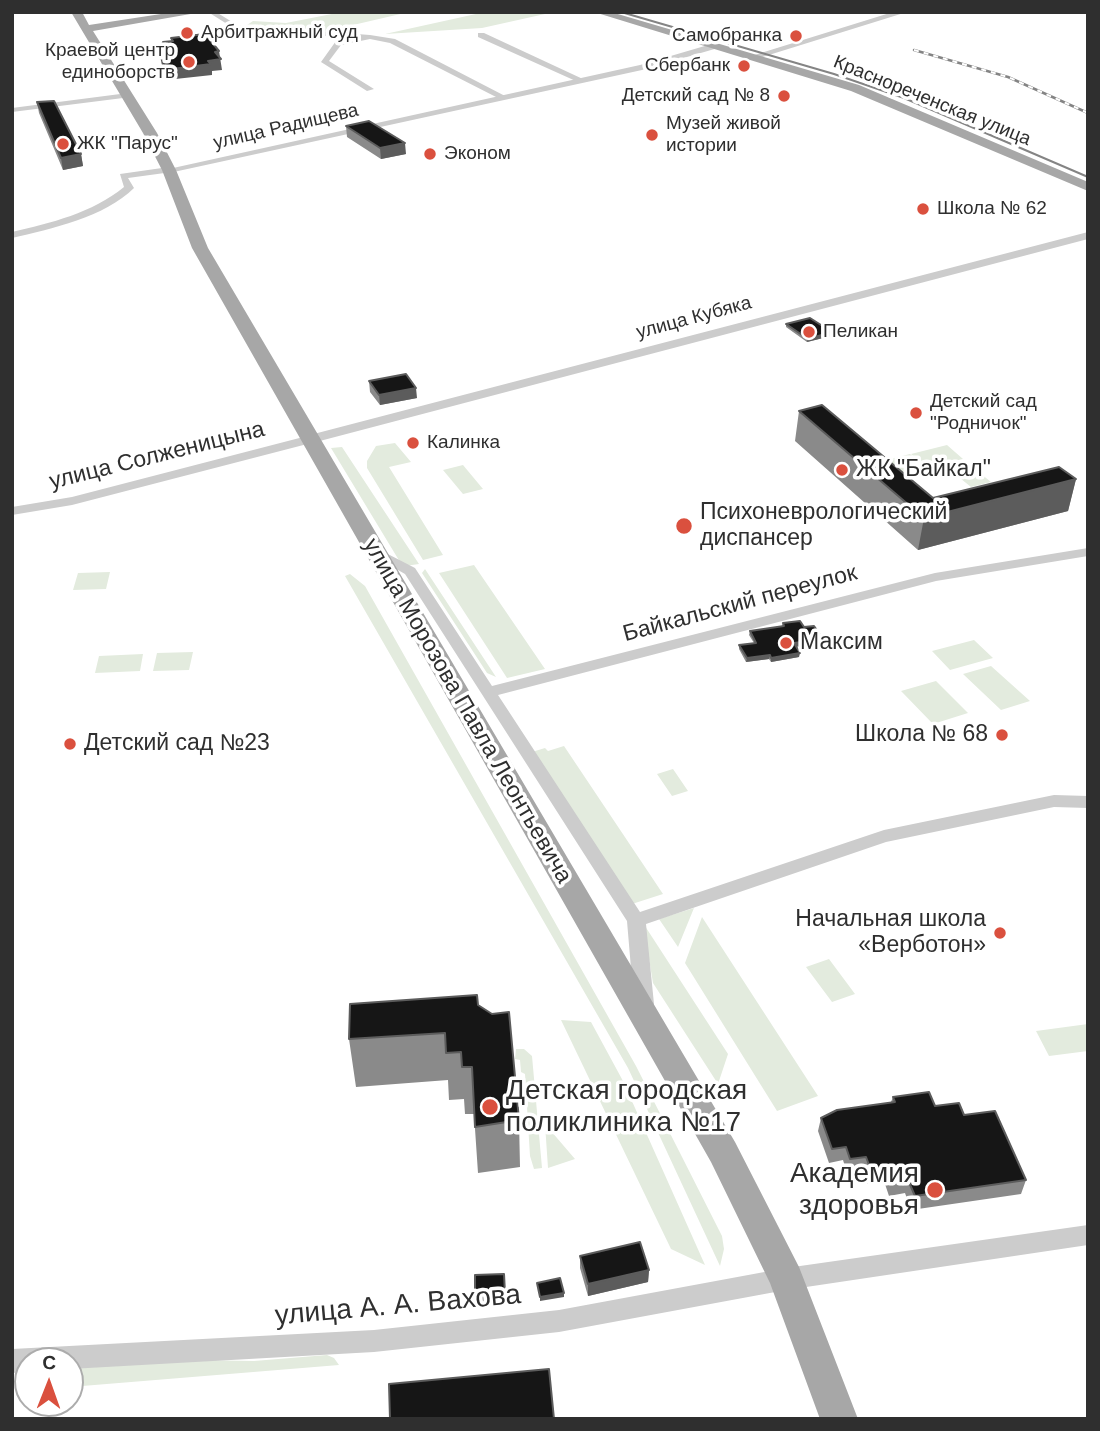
<!DOCTYPE html>
<meta charset="utf-8">
<style>
body{margin:0}
#map{position:relative;width:1100px;height:1431px;overflow:hidden;background:#fff;font-family:Arial,sans-serif}
canvas{display:block}
.frame{position:absolute;inset:0;border:14px solid #2f2f2f;pointer-events:none}
.north{position:absolute;left:14px;top:1347px;width:70px;height:70px;box-sizing:border-box;background:#fff;border:2px solid #acacac;border-radius:50%;rotate:1deg;font-size:19px;font-weight:700;line-height:28px;text-align:center;color:#2f2f2f}
.north::after{content:'';display:block;margin:auto;width:24px;height:32px;background:#da503e;clip-path:polygon(50% 0,100% 100%,50% 72%,0 100%)}
</style>
<div id="map">
<canvas width="1100" height="1431"></canvas>
<div class="frame"></div>
<div class="north">С</div>
</div>
<script>
const g = document.querySelector('canvas').getContext('2d');
g.lineJoin = 'round';
function fill(path, color) { g.fillStyle = color; g.fill(path, 'evenodd'); }
function stroke(path, color, width, dash) { g.strokeStyle = color; g.lineWidth = width; g.lineCap = dash ? 'butt' : 'round'; g.setLineDash(dash || []); g.stroke(path); }
function label(font, color, halo, rows, align = 'center') {
  g.font = font + ' Arial,sans-serif'; g.lineWidth = 7; g.setLineDash([]); g.textBaseline = 'middle'; g.strokeStyle = halo; g.fillStyle = color; for (const [text, x, y, turn = 0] of rows) {
    g.save(); g.translate(x, y); g.rotate((+turn || 0) * Math.PI / 180); g.textAlign = isNaN(turn) ? turn : align; if (halo) g.strokeText(text, 0, 0); g.fillText(text, 0, 0); g.restore();
  }
}
fill(new Path2D(`
 M342,12H409L323,32L247,25L253,21L286,23Z
 M485,12H554L482,28L385,34Z
 M395,443L411,462L389,467L443,555L423,560L367,468V461L376,446Z
 M947,445L963,459L898,474L882,461L910,454L923,465L911,454Z
 M342,447L419,564L405,566L400,562L331,448Z
 M965,461L991,482L971,487L945,466Z
 M463,465L483,489L463,494L443,470Z
 M474,565L545,669L507,678L439,573Z
 M425,569L496,677L487,673L422,573Z
 M110,572L106,589L73,590L78,573Z
 M350,574L365,586L636,1066L722,1236L724,1249L720,1266L628,1068L345,576Z
 M974,640L993,658L950,670L932,651Z
 M193,652L189,670L153,671L157,653Z
 M143,654L140,671L95,673L99,656Z
 M991,666L1030,701L1001,710L963,674Z
 M936,681L968,713L933,724L901,691Z
 M564,746L663,894L632,904L532,752L545,748L548,751Z
 M673,769L688,791L672,796L657,774Z
 M694,908L678,947L659,919Z
 M702,917L818,1096L777,1111L685,963Z
 M643,923L728,1054L718,1084L653,983Z
 M829,959L855,994L832,1002L806,967Z
 M561,1020L591,1022L623,1081L705,1265L671,1249Z
 M1088,1024V1051L1049,1056L1036,1031Z
 M516,1049H524L532,1056L542,1168L534,1169L530,1156L525,1074L521,1072L520,1060L515,1059Z
 M545,1124L575,1159L548,1168Z
 M327,1355L334,1358L339,1365L70,1387V1368L194,1360L254,1361Z`), '#e3ebde');
fill(new Path2D(`
 M208,12H216L237,25L370,35L395,39L507,97L500,99L390,43L370,39L341,45L329,61L374,89L367,91L321,62L336,41L354,38L235,29Z
 M478,33H484L585,80L578,82L478,37Z
 M128,93L131,97L12,112V108Z
 M169,167L173,170L172,172L128,178L134,188C105,217 51,229 12,238V232C51,223 92,213 124,187L120,174Z
 M311,435L315,436V442L72,505L12,515V507L72,497Z
 M1088,548V556L936,581L498,695L640,912L884,830L1054,795L1088,796V808L1054,807L886,842L646,924L654,1004L651,1009L644,1012L637,1009L634,1004L627,921L405,574L368,553L370,550H380L415,568L492,686L935,573Z
 M1088,1225V1245L786,1290L559,1332L374,1352L70,1369V1361H28V1372L12,1373V1349L374,1330L559,1310L786,1268Z`), '#ccc');
fill(new Path2D(`
 M893,12H907L756,59L748,57Z
 M715,43L719,46L718,48L642,70L169,173L164,170L640,65Z
 M1088,232V239L316,442L311,444L303,439L306,436Z`), '#ccc');
fill(new Path2D(`
 M71,12H82L89,25L174,12H202L93,31L157,133L176,170L208,248L735,1142L799,1267L858,1419H820L770,1283L711,1162L192,248L162,170L143,133Z
 M594,12H611L859,85L1088,182V191L851,91Z`), '#a7a7a7');
stroke(new Path2D(`
 M621,12L834,74L904,98L1088,177`), '#848484', 2);
const rail = new Path2D(`
 M914,50L1008,77L1088,113`);
stroke(rail, '#848484', 2.5);
stroke(rail, '#fff', 2, [5]);
fill(new Path2D(`
 M37,102L81,154L83,166L63,170L39,113Z
 M346,126L406,154L381,159L347,137Z
 M786,324L832,332L831,336L807,342L786,327Z
 M369,381L417,398L380,405L370,392Z
 M799,411L933,498L1076,479L1068,511L918,550L795,441Z
 M783,623L804,627L822,643L796,647L799,657L771,662L769,659L746,662L739,649V645L754,643L749,635L750,631L782,626Z
 M478,1005L519,1120L520,1167L478,1173L474,1114H465L464,1099L449,1100L448,1080L356,1087L349,1039Z
 M893,1097L935,1106L964,1115L1026,1180L1021,1194L911,1210L905,1193L889,1196L884,1181L867,1184L863,1171L847,1173L843,1160L829,1163L818,1131L821,1118L891,1102Z
 M580,1256L649,1270L648,1282L588,1296L580,1268Z
 M504,1274L505,1301L475,1302V1275Z`), '#8a8a8a');
fill(new Path2D(`
 M219,51L222,70L212,71V75L166,80L164,70L208,61L215,52Z
 M405,143L406,154L381,159L380,148Z
 M81,154L83,166L63,170L61,158Z
 M832,332L831,336L807,342L808,339Z
 M416,388L417,398L380,405L379,395Z
 M1076,479L1068,511L918,550L924,518Z
 M823,639L822,643L793,647L794,643Z
 M800,653L799,657L771,662V658Z
 M770,655L769,659L746,662L747,658Z
 M649,1270L648,1282L588,1296V1284Z
 M564,1293V1297L540,1301V1297Z`), '#5c5c5c');
const building = new Path2D(`
 M205,34L219,51L215,52L221,59L208,61L211,64L164,70L160,51L163,42L173,41L171,38Z
 M54,101L81,154L61,158L37,102Z
 M369,121L405,143L380,148L346,126Z
 M810,318L832,332L808,339L786,324Z
 M406,374L416,388L379,395L369,381Z
 M822,405L933,498L1059,467L1076,479L924,518L799,411Z
 M800,621L804,627L814,626L823,639L794,643L800,653L771,658L770,655L747,658L739,645L756,643L750,631L784,626L783,623Z
 M477,995L478,1005L492,1014L509,1012L519,1120L475,1127L472,1067H462L461,1052L446,1053L445,1033L349,1039L350,1004Z
 M929,1092L935,1106L959,1103L964,1115L995,1111L1026,1180L915,1196L908,1180L893,1182L887,1167L871,1170L866,1157L850,1159L846,1147L832,1149L821,1118L837,1110L895,1102L893,1097Z
 M640,1242L649,1270L588,1284L580,1256Z
 M504,1274L505,1293L475,1294V1275Z
 M560,1278L564,1293L540,1297L537,1283Z
 M549,1369L554,1419H390L389,1384Z`);
fill(building, '#161616');
stroke(building, '#5c5c5c', 2);
for (const [x, y, r, color] of [
 [187,33,7,"#da503e"],
 [796,36,7,"#da503e"],
 [189,62,7,"#da503e"],
 [744,66,7,"#da503e"],
 [784,96,7,"#da503e"],
 [652,135,7,"#da503e"],
 [63,144,7,"#da503e"],
 [430,154,7,"#da503e"],
 [923,209,7,"#da503e"],
 [809,332,7,"#da503e"],
 [916,413,7,"#da503e"],
 [413,443,7,"#da503e"],
 [842,470,7,"#da503e"],
 [684,526,9,"#da503e"],
 [786,643,7,"#da503e"],
 [1002,735,7,"#da503e"],
 [70,744,7,"#da503e"],
 [1000,933,7,"#da503e"],
 [490,1107,9,"#da503e"],
 [935,1190,9,"#da503e"]
]) { const dot = new Path2D(); dot.arc(x, y, r, 0, 2 * Math.PI); g.fillStyle = color; g.fill(dot); stroke(dot, '#fff', 2.5); }
label('19px', '#2f2f2f', '#fff', [
 ["Арбитражный суд",201,33],
 ["Самобранка",782,36,"right"],
 ["Краевой центр",175,51,"right"],
 ["единоборств",175,73,"right"],
 ["Сбербанк",730,66,"right"],
 ["Детский сад № 8",770,96,"right"],
 ["Музей живой",666,124],
 ["истории",666,146],
 ["ЖК \"Парус\"",77,144],
 ["Эконом",444,154],
 ["Школа № 62",937,209],
 ["Пеликан",823,332],
 ["Детский сад",930,402],
 ["\"Родничок\"",930,424],
 ["Калинка",427,443]
], 'left');
label('19px', '#2f2f2f', '#fff', [
 ["Краснореченская улица",932,101,22],
 ["улица Радищева",286,127,-13],
 ["улица Кубяка",694,318,-15]
]);
label('23px', '#2f2f2f', '#fff', [
 ["улица Солженицына",157,456,-14],
 ["Байкальский переулок",740,604,-15],
 ["улица Морозова Павла Леонтьевича",467,711,60]
]);
label('23px', '#2f2f2f', '#fff', [
 ["ЖК \"Байкал\"",856,470],
 ["Психоневрологический",700,513],
 ["диспансер",700,539],
 ["Максим",800,643],
 ["Школа № 68",988,735,"right"],
 ["Детский сад №23",84,744],
 ["Начальная школа",986,920,"right"],
 ["«Верботон»",986,946,"right"]
], 'left');
label('28px', '#2f2f2f', '#fff', [
 ["Детская городская",506,1091],
 ["поликлиника №17",506,1123],
 ["Академия",919,1174,"right"],
 ["здоровья",919,1206,"right"]
], 'left');
label('28px', '#2f2f2f', '#fff', [
 ["улица А. А. Вахова",398,1306,-5]
]);
</script>
